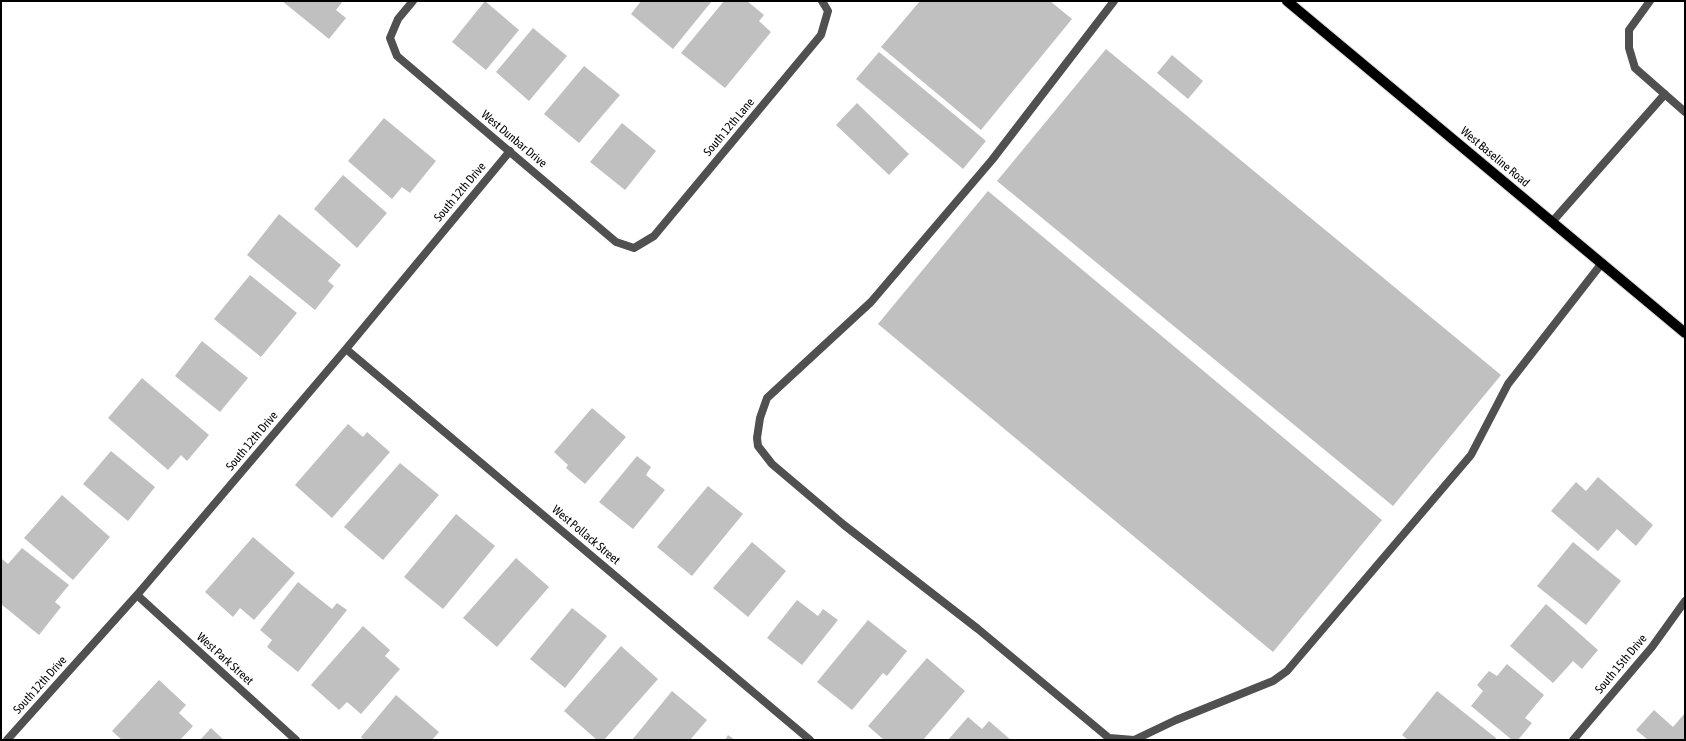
<!DOCTYPE html>
<style>
body{margin:0}
#map{position:relative;width:1686px;height:741px;overflow:hidden;background:#fff;font-family:"Asap Condensed",sans-serif}
canvas{display:block}
.frame{position:absolute;inset:0;border:2px solid #000;pointer-events:none}
</style>
<div id="map">
<canvas width="1686" height="741"></canvas>
<div class="frame"></div>
</div>
<script>
const g = document.querySelector('canvas').getContext('2d');
g.lineJoin = 'round';
function fill(path, color) { g.fillStyle = color; g.fill(path, 'evenodd'); }
function stroke(path, color, width, dash) { g.strokeStyle = color; g.lineWidth = width; g.lineCap = dash ? 'butt' : 'round'; g.setLineDash(dash || []); g.stroke(path); }
function label(font, color, halo, rows, align = 'center') {
  g.font = font + ' "Asap Condensed",sans-serif'; g.lineWidth = 3; g.setLineDash([]); g.textBaseline = 'middle'; g.strokeStyle = halo; g.fillStyle = color; for (const [text, x, y, turn = 0] of rows) {
    g.save(); g.translate(x, y); g.rotate((+turn || 0) * Math.PI / 180); g.textAlign = isNaN(turn) ? turn : align; if (halo) g.strokeText(text, 0, 0); g.fillText(text, 0, 0); g.restore();
  }
}
fill(new Path2D(`
 M282,1H343L336,10L346,18L329,39Z
 M485,1L519,30L486,70L452,42Z
 M641,1H712L673,49L631,14Z
 M724,1H747L764,15L759,21L771,32L725,88L681,53Z
 M920,1H1050L1072,19L981,130L881,47Z
 M533,28L567,56L529,101L496,72Z
 M1106,49L1501,375L1393,506L997,181Z
 M879,52L986,141L963,169L856,79Z
 M1172,55L1203,81L1188,99L1157,73Z
 M584,66L620,95L579,143L544,114Z
 M857,103L909,154L889,175L836,125Z
 M384,118L436,161L410,193L402,187L392,199L348,161Z
 M622,123L656,151L625,190L590,162Z
 M343,175L387,213L357,248L314,209Z
 M988,191L1382,520L1273,652L878,324Z
 M279,214L341,265L328,281L334,286L315,310L247,255Z
 M250,275L297,313L261,357L214,319Z
 M202,341L248,378L220,412L175,376Z
 M142,378L209,435L187,461L181,455L168,470L108,418Z
 M592,408L626,437L585,484L566,468L568,465L554,452Z
 M348,424L363,437L367,432L390,452L332,518L295,485Z
 M111,451L155,487L128,521L83,484Z
 M637,456L651,467L646,475L665,490L633,529L599,502Z
 M400,463L439,495L383,560L344,527Z
 M1598,477L1653,525L1636,546L1617,529L1598,551L1551,511L1576,482L1586,491Z
 M708,486L743,514L692,576L657,547Z
 M62,495L110,537L73,580L24,538Z
 M456,514L495,546L443,609L404,577Z
 M253,537L295,573L254,620L240,608L233,617L205,592Z
 M752,542L786,571L748,617L713,588Z
 M1573,542L1621,581L1586,625L1537,586Z
 M22,548L69,585L55,602L61,607L39,635L1,604V558L8,564Z
 M516,558L549,587L497,647L463,618Z
 M298,582L332,609L337,603L347,610L298,672L267,647L272,640L260,630Z
 M797,600L818,616L823,609L838,620L802,665L767,638Z
 M1546,604L1598,650L1582,669L1573,661L1553,683L1510,646Z
 M572,608L607,636L565,688L530,659Z
 M868,620L907,651L887,676L883,673L852,710L817,682Z
 M363,626L390,650L385,656L400,669L361,714L347,702L339,710L311,685Z
 M621,646L658,679L604,740H597L564,711Z
 M927,658L965,691L923,740H884L868,726Z
 M1507,664L1544,695L1525,718L1532,723L1518,740H1512L1471,706L1483,691L1477,685L1489,671L1497,676Z
 M159,680L186,705L179,713L193,726L180,740H122L112,731Z
 M672,691L707,720L690,740H632Z
 M1437,691L1496,738L1495,740H1408L1402,735Z
 M396,695L439,732L432,740H364L361,737Z
 M1654,710L1673,727L1685,713V740H1648L1636,730Z
 M968,717L982,729L989,721L1011,740H948Z
 M211,728L224,740H200Z
 M728,735L735,740H725Z`), '#c0c0c0');
const primary = new Path2D(`
 M1287,1L1685,333`);
stroke(primary, '#dbdbdb', 12);
stroke(new Path2D(`
 M1114,1L992,160L871,302L767,398L760,418L757,438L758,446L772,464L844,525L978,629L1109,738L1134,740L1176,720L1273,681L1287,671L1471,455L1508,384L1602,263
 M1650,1L1629,30V48L1635,68L1685,112
 M1552,222L1665,94`), '#505050', 8);
stroke(new Path2D(`
 M413,1L398,19L390,38L397,56L616,242L634,248L654,236L821,35L828,11L822,1
 M346,349L810,740
 M137,595L296,740
 M7,740L137,595L346,349L510,151
 M1573,740L1652,647L1685,601`), '#505050', 8);
stroke(primary, '#000', 10);
label('12px', '#000', '#fff', [
 ["South 12th Lane",729,127,-50],
 ["West Dunbar Drive",514,139,40],
 ["West Baseline Road",1495,157,40],
 ["South 12th Drive",460,192,-50],
 ["South 12th Drive",252,441,-50],
 ["West Pollack Street",586,535,40],
 ["West Park Street",225,659,42],
 ["South 15th Drive",1621,664,-50],
 ["South 12th Drive",40,685,-48]
]);
</script>
